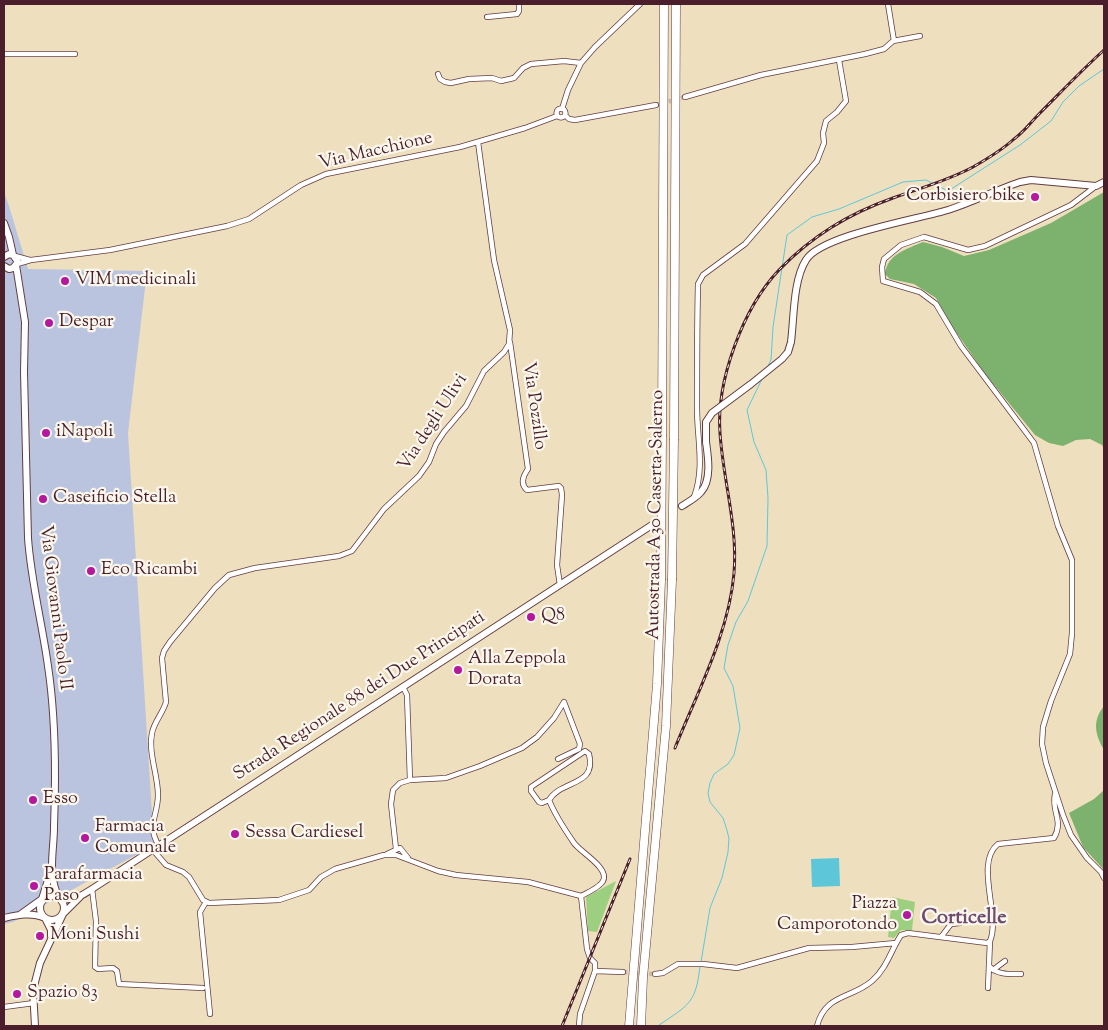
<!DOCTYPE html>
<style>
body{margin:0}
#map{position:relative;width:1108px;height:1030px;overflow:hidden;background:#eee0bf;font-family:"Sorts Mill Goudy",serif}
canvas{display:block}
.frame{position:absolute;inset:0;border:5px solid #4a1f2b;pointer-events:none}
</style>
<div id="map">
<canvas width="1108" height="1030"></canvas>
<div class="frame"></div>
</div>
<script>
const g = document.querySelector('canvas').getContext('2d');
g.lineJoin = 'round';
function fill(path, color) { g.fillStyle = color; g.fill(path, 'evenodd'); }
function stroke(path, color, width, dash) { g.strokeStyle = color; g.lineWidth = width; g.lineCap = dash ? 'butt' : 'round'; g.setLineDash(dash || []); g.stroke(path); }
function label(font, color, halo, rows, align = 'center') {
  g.font = font + ' "Sorts Mill Goudy",serif'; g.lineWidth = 4.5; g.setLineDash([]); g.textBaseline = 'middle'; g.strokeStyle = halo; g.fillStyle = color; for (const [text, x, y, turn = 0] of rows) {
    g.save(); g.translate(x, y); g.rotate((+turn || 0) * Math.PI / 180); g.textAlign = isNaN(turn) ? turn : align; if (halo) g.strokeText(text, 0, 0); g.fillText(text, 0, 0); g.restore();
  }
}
fill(new Path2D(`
 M4,192L9,206L28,269L147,271L128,433L154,845L13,922L4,924Z`), '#bac4de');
fill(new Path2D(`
 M616,881L597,932L588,931L586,897Z
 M892,897L915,902L912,930H901L894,938L888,937Z`), '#9ccf7f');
fill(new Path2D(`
 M1104,192V449L1102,445L1090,439L1076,440L1063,446L1049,443L1035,435L986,375L951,325L936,298L914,284L890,279L885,274C887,254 907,249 923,242L942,247L964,256L989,250L1051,223Z
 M1104,706V750C1095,734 1092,721 1104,706Z
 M1104,790V868L1103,869L1083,847L1069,813L1094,799Z`), '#7db26e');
fill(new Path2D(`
 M839,858L840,886L812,887L811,859Z`), '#5dc6d8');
stroke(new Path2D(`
 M768,366L771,360L773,327L787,235L812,217L839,209L903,182L926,180L948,191L1020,145L1051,121L1063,102L1079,86L1104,69
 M701,962L710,908L722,878L728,852L729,838L726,827L723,818L710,802L708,793L710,783L714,774L728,764L734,755L740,728L733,686L724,668L728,645L736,622L748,601L767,546L768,498L766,470L754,442L747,410L762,379
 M659,1025C689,1005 696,1003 700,966`), '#5dc6d8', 1);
stroke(new Path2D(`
 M656,105L685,97
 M623,972L655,974`), '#cdb9a1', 4.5, [4.5, 2]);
const street = new Path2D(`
 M888,4L894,41
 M487,17L517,14L519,11V4
 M4,54H75
 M438,74L440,79L445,82L451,83L469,79L492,78L501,81L514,78L523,68L531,64L564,61L581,63
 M685,97L761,75L865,54L884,49L893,41L920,36
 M556.5 113a4.5 4.5 0 1 1 9 0a4.5 4.5 0 1 1-9 0Z
 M562,109L568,90L581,63L595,47L640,4
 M565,115L569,119L575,120L656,105
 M1096,186L1071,205L985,246L968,250L924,237L901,245L884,259L882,267L883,281L920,292L936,304L961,346L1034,443L1058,526L1072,560V633L1070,654L1051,701L1043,727L1042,744L1046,763L1063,815L1071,835L1087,858L1101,872L1104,878
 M15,256L30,260
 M17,264L31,260L110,250L227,226L249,219L301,185L326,174L460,147L525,128L557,116
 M510,342L528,469C523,476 520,484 527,490L559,486L561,488L562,495L557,565L560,585
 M694,497C705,468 697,438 697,408C697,367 697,325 698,284L703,275L745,244L817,161L824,143L823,133L826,121L837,112L846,101L839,60
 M558,759L579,749L580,744L564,702
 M410,780L446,778L480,766L522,748L537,737L554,718L564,702
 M159,846C146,825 158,816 158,795C158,775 148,753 152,733C154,722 163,713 166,702L162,658L164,651L170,642L215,588L229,575L255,568L339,556L352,551L384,509L419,476L429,462L436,444L444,432L466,406L484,371L504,352L509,344L510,330L494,260L478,142
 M396,849L391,804L393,790L400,783L410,780L407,695L403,687
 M153,850L166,865L183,872L189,877L203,900L209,903L279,900L309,890L321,877L335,869L384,855H396L438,871L456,875L528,882L581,896C587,893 600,887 603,881C610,868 580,852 574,843C565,830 555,815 549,800C562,779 597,787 589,754L585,751L531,787V791L539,802L542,803L549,800
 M387,854L400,848L408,858
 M92,889L96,921L95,967L98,969L113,968L117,971L119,984L203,988
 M581,896L587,949L590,958L595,963V971
 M206,902L200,912L210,1014
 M941,937L951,924L960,923L961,916
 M989,966C997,975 1009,974 1021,974
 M993,970L1005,961
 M655,974L663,973L678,964H703L737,968L809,948L852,947L896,943
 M988,988L990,941
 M4,1007L34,1003
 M579,1026L580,1014L595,971L623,972
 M817,1026C825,994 851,999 872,981C887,968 891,950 901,935L908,933L987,943L990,941C1001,916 974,863 998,844L1054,838C1064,820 1051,812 1055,794`);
const secondary = new Path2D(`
 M4,223L9,237L13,255
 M4,257L9,254L13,255L18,262L13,268L9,269L4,266
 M16,265L25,322L24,372L28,538C31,581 42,623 48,666C56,719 56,774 54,827C54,851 47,875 59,898C73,902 81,896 92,889L655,523
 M788,352L791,342C794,319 793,280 806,260C821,235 919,219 948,210C973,202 996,190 1020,182L1031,180L1096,186L1104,182
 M682,506C688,502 696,498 701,492C712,480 708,456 706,442
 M40 908a12 12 0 1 1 24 0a12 12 0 1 1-24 0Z
 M21,914L42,899L50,874
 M4,918C18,915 31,912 45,918L51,930V936
 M35,1026L33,990L40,963L63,914L80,897`);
const highway = new Path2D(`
 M662,435L664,4
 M674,439L676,4
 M629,1026L657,684L661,580
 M641,1026L643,978L666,726L672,580`);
stroke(street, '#633c41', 6);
stroke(secondary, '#633c41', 8);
stroke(highway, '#633c41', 9);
stroke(street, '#fff', 4.5);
stroke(secondary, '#fff', 6);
stroke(highway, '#fff', 8);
const rail = new Path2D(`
 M675,748C697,693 729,633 734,573C738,526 723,480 720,433C716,381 743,308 779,270C812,236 848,214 893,198C920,188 947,181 973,167C987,159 1002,150 1014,139C1024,132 1031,122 1040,113C1061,92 1082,70 1104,50
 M562,1026L630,859`);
stroke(rail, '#4a1f2b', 3);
stroke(rail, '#fbf7ec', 1, [4]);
const secondaryBridge = new Path2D(`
 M706,442V422L712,413L751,384L782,359L788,352`);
const highwayBridge = new Path2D(`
 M661,580L662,435
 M672,580L674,439`);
stroke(secondaryBridge, '#633c41', 8, []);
stroke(highwayBridge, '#633c41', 9, []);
stroke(secondaryBridge, '#fff', 6);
stroke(highwayBridge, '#fff', 8);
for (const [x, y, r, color] of [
 [1035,197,5,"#b5179e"],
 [65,281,5,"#b5179e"],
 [49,323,5,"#b5179e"],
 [46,433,5,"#b5179e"],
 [43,499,5,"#b5179e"],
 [91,571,5,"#b5179e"],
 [531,617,5,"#b5179e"],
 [458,670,5,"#b5179e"],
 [33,800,5,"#b5179e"],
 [235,834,5,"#b5179e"],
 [85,838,5,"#b5179e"],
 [34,886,5,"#b5179e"],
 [907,915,5,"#b5179e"],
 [40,936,5,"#b5179e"],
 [17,994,5,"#b5179e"]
]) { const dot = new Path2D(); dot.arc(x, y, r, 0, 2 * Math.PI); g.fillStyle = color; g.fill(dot); stroke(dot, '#fbf7ec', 2); }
label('18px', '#4a1f2b', '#fbf7ec', [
 ["Via Macchione",376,152,-13],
 ["Via Pozzillo",533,406,82],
 ["Via degli Ulivi",434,423,-57],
 ["Autostrada A30 Caserta-Salerno",657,515,-89],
 ["Via Giovanni Paolo II",54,608,83],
 ["Strada Regionale 88 dei Due Principati",360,697,-33]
]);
label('18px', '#4a1f2b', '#fbf7ec', [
 ["Corbisiero bike",1025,197,"right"],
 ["VIM medicinali",75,281],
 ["Despar",59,323],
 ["iNapoli",56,433],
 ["Caseificio Stella",53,499],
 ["Eco Ricambi",101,571],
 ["Q8",541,617],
 ["Alla Zeppola",468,660],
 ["Dorata",468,681],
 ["Esso",43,800],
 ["Farmacia",95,828],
 ["Comunale",95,849],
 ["Sessa Cardiesel",245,834],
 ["Parafarmacia",44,876],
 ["Paso",44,897],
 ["Piazza",897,905,"right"],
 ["Camporotondo",897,926,"right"],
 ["Moni Sushi",50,936],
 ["Spazio 83",27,994]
], 'left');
label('bold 20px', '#6f4c6e', '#fbf7ec', [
 ["Corticelle",964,920]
]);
</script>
